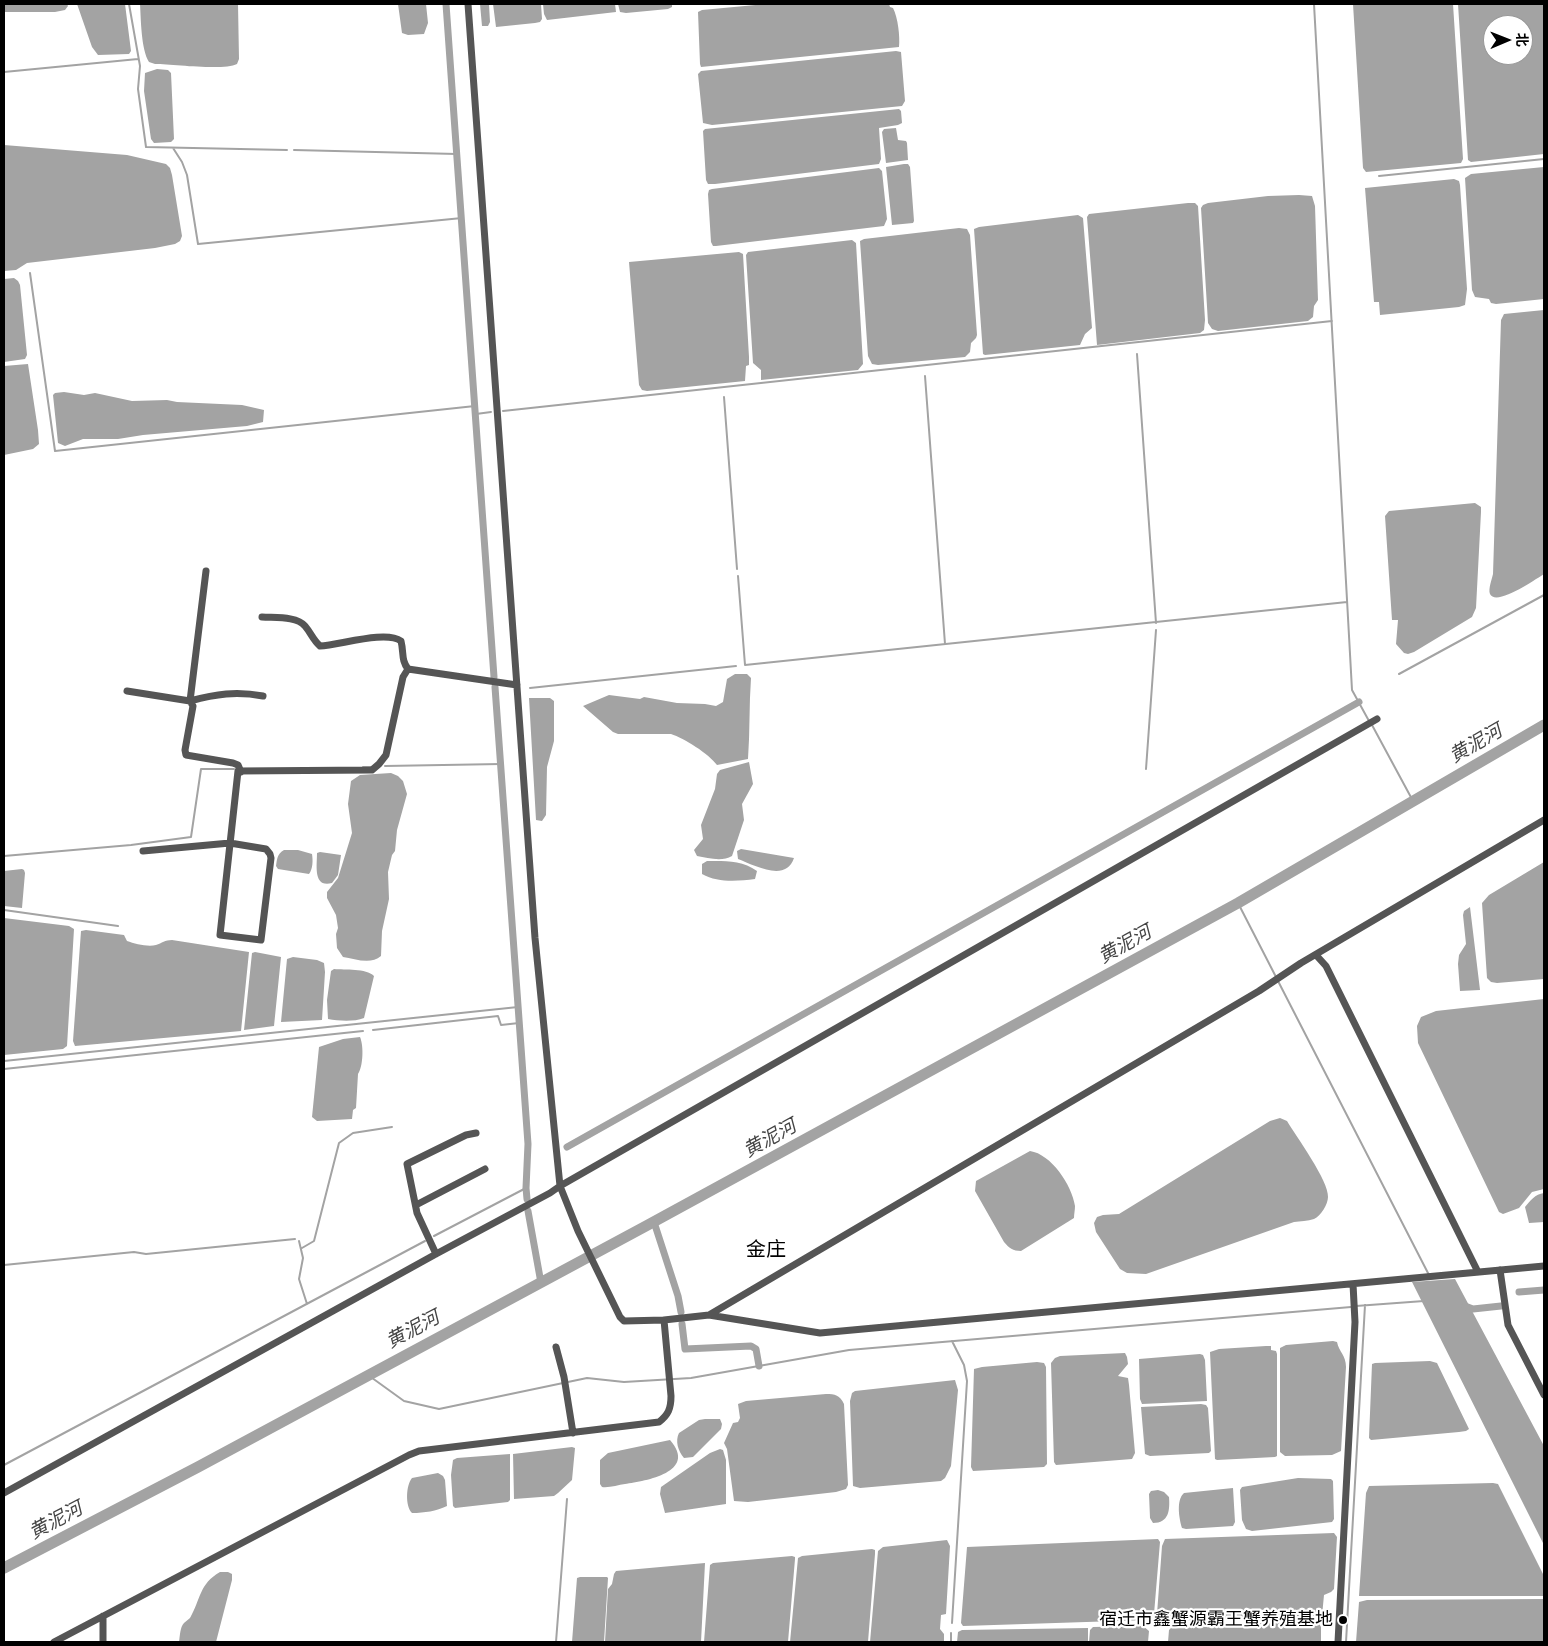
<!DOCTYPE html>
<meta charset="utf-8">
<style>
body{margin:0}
#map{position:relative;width:1548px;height:1646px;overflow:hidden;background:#fff;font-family:"Noto Sans","Noto Sans SC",sans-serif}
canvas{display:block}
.frame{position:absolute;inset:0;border:5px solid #000;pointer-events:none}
.north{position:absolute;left:1483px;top:15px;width:50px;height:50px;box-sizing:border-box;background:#fff;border:1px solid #999;border-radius:50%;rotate:89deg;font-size:14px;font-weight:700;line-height:20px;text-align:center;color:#000}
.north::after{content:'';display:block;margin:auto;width:18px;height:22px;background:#000;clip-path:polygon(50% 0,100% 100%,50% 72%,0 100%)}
</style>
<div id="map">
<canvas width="1548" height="1646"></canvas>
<div class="frame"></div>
<div class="north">北</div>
</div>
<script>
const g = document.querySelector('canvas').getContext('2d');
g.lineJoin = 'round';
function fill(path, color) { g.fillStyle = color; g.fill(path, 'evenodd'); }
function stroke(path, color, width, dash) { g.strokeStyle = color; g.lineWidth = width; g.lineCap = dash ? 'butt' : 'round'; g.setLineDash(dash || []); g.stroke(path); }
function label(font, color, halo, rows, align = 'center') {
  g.font = font + ' "Noto Sans","Noto Sans SC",sans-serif'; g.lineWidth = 4.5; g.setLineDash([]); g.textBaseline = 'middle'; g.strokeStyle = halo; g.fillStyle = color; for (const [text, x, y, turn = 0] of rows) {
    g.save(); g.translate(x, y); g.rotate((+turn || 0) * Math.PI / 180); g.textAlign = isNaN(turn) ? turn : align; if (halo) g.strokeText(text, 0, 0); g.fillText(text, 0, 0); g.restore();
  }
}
fill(new Path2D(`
 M4,4H67L68,6L65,10L55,12H4Z
 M77,4H125L131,51L129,54L98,55L92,47Z
 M140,4H238L239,59L237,64C223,71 173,64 155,64L149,62C141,49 141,19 140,4Z
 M398,4H426L428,23L424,34L408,35L402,33Z
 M480,4H489L490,22L488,26H482Z
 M493,4H541L542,19L540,22L535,23L496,27Z
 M543,4H615L616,12L547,20L544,14Z
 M618,4H672V7L668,9L626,13L620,12Z
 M766,4H889L890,7L893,8C898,18 900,36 899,47L701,67L700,64L698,12L702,10Z
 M1353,4H1453L1463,159L1461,163L1366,172L1363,168Z
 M1458,4H1544V154L1471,162L1468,160ZM1493,25H1523V55H1493Z
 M896,51L901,52L905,101L902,106L712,125L703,123L698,74L701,71Z
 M157,69L168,70L171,73L174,139L171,142L154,143L151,139L144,91L145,73Z
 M899,109L901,111L902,123L898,125L879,128L881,159L879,164L715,184H708L706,180L703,131L705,129Z
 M896,128L898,140L906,141L907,143L908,160L886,163L882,132L884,129Z
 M4,145L127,155L166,164L170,168L172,175L182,236L180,241L175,244L155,248L27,263L16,270L4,271Z
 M904,164H908L910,167L914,221L913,223L892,225L886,167Z
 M1544,167V299L1496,304L1491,303L1489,299L1475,297L1472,290L1465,178L1471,174Z
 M879,168L882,171L887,219L884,226L716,246H713L711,242L708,194L709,190L712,189Z
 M1454,179L1459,181L1460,185L1467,289L1465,305L1459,307L1380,315L1379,302H1374L1365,188Z
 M1299,195L1312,196L1315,206L1318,300L1314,306L1313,317L1308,321L1218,331L1212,329L1208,323L1201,208L1203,205L1208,203L1268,196Z
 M1188,203H1195L1198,206L1205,320L1204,330L1200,333L1097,345L1087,217L1089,214Z
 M1078,215L1083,218L1092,328L1085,334L1080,345L985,355L983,354L974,229L979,227Z
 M959,228L967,229L970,235L977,335L976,338L971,343L970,352L965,357L878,365L872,364L868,356L860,241L864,239Z
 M852,240L856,243L863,364L858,370L761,380V370L753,363L746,255L748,252Z
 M739,252L743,254L749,357V365L746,366L745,381L647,391L642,390L639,385L629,262Z
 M14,278L18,281L20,285L27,355L25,359L4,362V279Z
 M1544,310V574C1536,579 1496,607 1490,594C1488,589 1492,579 1493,574L1501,320L1504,314Z
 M28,364L38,430L39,444L33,449L4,455V366Z
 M64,392L84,395L95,393L132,401L167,400L177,402L242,405L264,410L263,422L247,426L143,435L118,439H83L65,446L58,443L53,395L55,393Z
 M1475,503L1481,507V512L1476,608L1472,617L1414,652L1408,654L1404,653L1396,644L1398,620H1392L1385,516L1389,511Z
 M735,674H747L751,678C749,705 750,732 748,759L717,765C709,754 684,738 671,734H618L613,732L583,706L609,695L640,699L644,697L677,703L705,704L716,706L723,702L727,679Z
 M529,698H550L554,701V741L547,767L546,815L542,821L536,820Z
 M749,762L753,784L742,804L744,820L732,856C722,862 708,858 697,856L694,850L703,839L701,825L715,789L717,774L720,770Z
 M391,773L398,776L403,781L407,794L397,830L395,851L392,855L388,872L389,899L382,931L381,956C371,965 355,959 343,957L337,948L336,934L338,928L336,915L327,898V892L338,878L352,833L348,804L351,781L360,775Z
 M741,849L794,858C786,883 754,865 738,859L737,851Z
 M284,850H298L312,854C313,860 313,869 309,874L278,869L276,866C277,859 277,854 284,850Z
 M320,852L341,855L338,875L332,883C313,888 317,866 317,853Z
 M707,861C725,861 742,860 757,871L755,879C738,881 718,883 702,874V864Z
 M1544,862V979L1497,983L1491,982L1487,978L1482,903L1489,895Z
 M22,869L24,870L25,873L22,908L4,906V871Z
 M1470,907L1480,990L1460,991L1458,964L1459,955L1466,944L1463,915L1464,911Z
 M4,918L69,926L74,929L67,1046L63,1049L4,1055Z
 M86,930L124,935L127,941C135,944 148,947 156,945C162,943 165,940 172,940L249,952L241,1031L75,1046L73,1041L81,931Z
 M255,952L281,957L274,1026L244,1030L252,953Z
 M293,957L317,960L324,963L325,972L322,1020L281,1022L287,959Z
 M334,969C345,970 366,968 374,976L364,1018C354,1022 339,1021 328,1019L327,1000L331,971Z
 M1544,999V1189L1532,1192L1519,1208L1503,1214L1499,1212L1418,1043L1417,1026L1421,1017L1436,1011Z
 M360,1037C364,1046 363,1067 358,1074L356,1108L353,1110L352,1119L317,1121L312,1117L319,1047L343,1039Z
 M1280,1118L1287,1121C1296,1136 1329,1181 1328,1197C1328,1204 1321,1216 1314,1219C1308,1221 1300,1221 1294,1222L1146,1274L1127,1273L1120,1269L1096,1232L1094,1223L1097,1217L1103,1215L1119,1214L1270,1121Z
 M1030,1151C1051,1154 1072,1185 1075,1206C1075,1210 1074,1214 1074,1218L1021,1251C1013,1251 1009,1248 1004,1242L975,1191L976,1181Z
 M1544,1193V1222L1529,1223L1525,1207C1530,1201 1535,1194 1544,1193Z
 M1455,1279L1544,1446V1545L1412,1282Z
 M1333,1341L1337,1342C1339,1352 1346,1355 1346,1367L1341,1451L1332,1455L1285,1456L1280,1452V1348L1286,1345Z
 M1266,1346H1271V1350L1276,1351L1277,1354V1456L1275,1457L1217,1460L1215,1459L1210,1352L1219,1349Z
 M1125,1353L1127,1357L1128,1364L1118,1376L1128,1378L1129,1385L1135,1453L1132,1459L1056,1465L1054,1462L1051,1363L1055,1358L1060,1356Z
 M1200,1354L1203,1355L1205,1360L1207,1401L1142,1404L1140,1399L1139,1359Z
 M1430,1361L1437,1363L1469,1429L1466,1431L1459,1432L1371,1440L1369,1438L1372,1364L1375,1363Z
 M1037,1362L1044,1363L1046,1367L1047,1464L1044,1467L973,1471L971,1467L974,1369L982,1367Z
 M955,1380L958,1390L951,1466L945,1478L941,1481L860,1488L853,1486L850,1401L852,1393L855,1391Z
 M826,1394C835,1394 840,1395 844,1404L848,1485L846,1489L836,1492L748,1502L734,1501L727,1449L724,1443L733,1423L738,1422L740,1418L738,1404L746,1401Z
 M1201,1404L1206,1405L1208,1408L1211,1451L1209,1453L1150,1456L1145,1454L1141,1407Z
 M705,1419H720L722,1424L721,1429L693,1457L684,1458C678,1451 675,1441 679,1433L699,1420Z
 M670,1440C698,1472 646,1481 625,1484C618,1485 609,1488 602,1487L600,1484V1460L608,1453Z
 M572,1447L575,1448L572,1480L558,1493L554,1496L514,1499L513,1454Z
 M720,1449L723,1450L726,1460V1504L665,1513L660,1494L661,1487L710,1453Z
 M510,1454V1500L508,1502L455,1508L453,1506L451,1475L453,1460L457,1458Z
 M438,1473L443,1476L445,1480L447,1506C436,1511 425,1513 412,1513C405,1506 406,1485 412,1478Z
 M1298,1478L1331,1479L1333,1481L1334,1519L1332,1522L1252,1531L1246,1529L1242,1520L1240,1490L1242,1487Z
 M1493,1483L1498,1484L1544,1576V1596H1359L1366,1493L1369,1486Z
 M1233,1488L1235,1522L1233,1526L1186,1529L1182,1528C1179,1518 1176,1500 1184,1493Z
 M1158,1490L1164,1492L1169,1497C1170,1510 1169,1523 1153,1523L1150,1518L1149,1494L1151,1491Z
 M1334,1533L1337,1537L1334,1589L1331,1592L1324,1595L1322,1616L1162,1621L1159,1619L1157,1614L1162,1546L1165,1539Z
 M1158,1539L1160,1542L1154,1614L1148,1620L963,1626L961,1623L967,1547Z
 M947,1540L950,1546L946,1614L941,1615L940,1629L944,1634V1642H870L878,1551L883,1547Z
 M872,1549L875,1550V1554L868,1642H790L798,1558L802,1556Z
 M792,1556L795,1557V1559L788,1642H704L710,1565L713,1563Z
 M705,1563L701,1642H605L608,1589L612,1584L614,1574L616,1571Z
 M220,1572H228L232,1574V1580L216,1642H179C180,1636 180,1627 184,1623C186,1621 188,1620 190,1618C201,1599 199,1584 220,1572Z
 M580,1577H607L608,1578L604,1642H572L577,1578Z
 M1544,1599V1642H1356L1359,1602L1367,1600Z
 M1318,1621L1321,1627V1641L1330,1642H1168L1169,1630L1173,1626Z
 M1143,1626L1149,1631L1148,1642H1089L1090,1630L1093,1627Z
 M1088,1628V1642H957L958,1632L962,1630Z`), '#a3a3a3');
stroke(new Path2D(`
 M129,4L140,66L138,89L146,147L287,150
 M1314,4L1352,690L1369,721
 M4,72L138,59
 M173,148L182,162L187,175L198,244L462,218
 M294,150L457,154
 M1379,176L1544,159
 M30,273L55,451L475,406
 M1137,354L1156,623
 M925,376L945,644
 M724,397L737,569
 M503,411L1332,321
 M476,414L491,412
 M738,576L745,665L1347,602
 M1399,674L1544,595
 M530,688L736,666
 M1372,725L1413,801
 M385,766L501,764
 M363,767H371
 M1146,769L1156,630
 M4,856L131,845L191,837L201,769H234
 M1238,903L1276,977
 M4,910L118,926
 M1278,981L1429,1275
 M373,1030L498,1016L501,1025L519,1023
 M4,1061L518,1007
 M4,1069L363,1031
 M434,1236L526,1188
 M299,1241L303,1258L299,1279L307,1304
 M302,1248L314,1241L339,1143L353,1133L392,1127
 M4,1265L134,1252L146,1254L295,1239
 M1356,1306L1424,1301
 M368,1375L404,1401L439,1409L587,1378L624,1382L691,1378L849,1350L1351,1307
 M4,1465L425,1241
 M952,1623L967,1381L964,1365L952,1341
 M556,1642L567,1499
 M951,1642V1633
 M1346,1642L1365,1305`), '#a3a3a3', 2);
stroke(new Path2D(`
 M446,4L494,677
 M495,687L528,1144L526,1188L527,1199
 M567,1147L1359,702
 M528,1211L541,1283
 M654,1222L678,1296L681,1312
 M1519,1292L1544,1290
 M1465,1306L1473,1309L1501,1306
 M682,1324L685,1349L751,1346L756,1349L759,1366`), '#a3a3a3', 7);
stroke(new Path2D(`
 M4,1568L198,1467L646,1226L1238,903L1544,725`), '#a3a3a3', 11);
stroke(new Path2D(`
 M468,4L535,938L560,1186L578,1231L620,1317L624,1321L664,1320
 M206,571L190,701C216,694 236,691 263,696
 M262,617C275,618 297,616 305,626C311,633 313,640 320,646C340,645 386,630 401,641C404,653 401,660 408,669L517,685
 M127,691L190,701L193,706L185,750L186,755L233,763L238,765L241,772
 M143,851L230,843L266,849L270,854L271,858L261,940L220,935L238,771L372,770L379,764L386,755L403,677L408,669
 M1316,955L1326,966L1478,1272
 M416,1205L485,1169
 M436,1254L417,1213L407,1164L466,1135L476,1133
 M1500,1270L1508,1325L1544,1395
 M709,1315L1259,991L1301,963L1544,820
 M556,1347L564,1377L573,1433
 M4,1493L436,1254L550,1193L560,1186L1377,719
 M54,1642L409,1455L419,1451L659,1422C668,1415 671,1409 671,1396L664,1320L709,1315L820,1333L1544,1266
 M103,1642V1616
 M1338,1642L1355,1322L1353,1284`), '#555', 7);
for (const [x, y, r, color] of [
 [1343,1620,5,"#000"]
]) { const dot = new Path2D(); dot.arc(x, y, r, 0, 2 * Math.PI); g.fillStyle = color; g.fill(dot); stroke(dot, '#fff', 2); }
label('18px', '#000', '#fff', [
 ["宿迁市鑫蟹源霸王蟹养殖基地",1333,1620]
], 'right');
label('italic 19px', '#444', '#fff', [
 ["黄泥河",1476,744,-30],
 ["黄泥河",1125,945,-29],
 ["黄泥河",770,1139,-29],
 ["黄泥河",413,1330,-28],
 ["黄泥河",56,1521,-28]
]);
label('20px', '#000', '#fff', [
 ["金庄",766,1250]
]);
</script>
